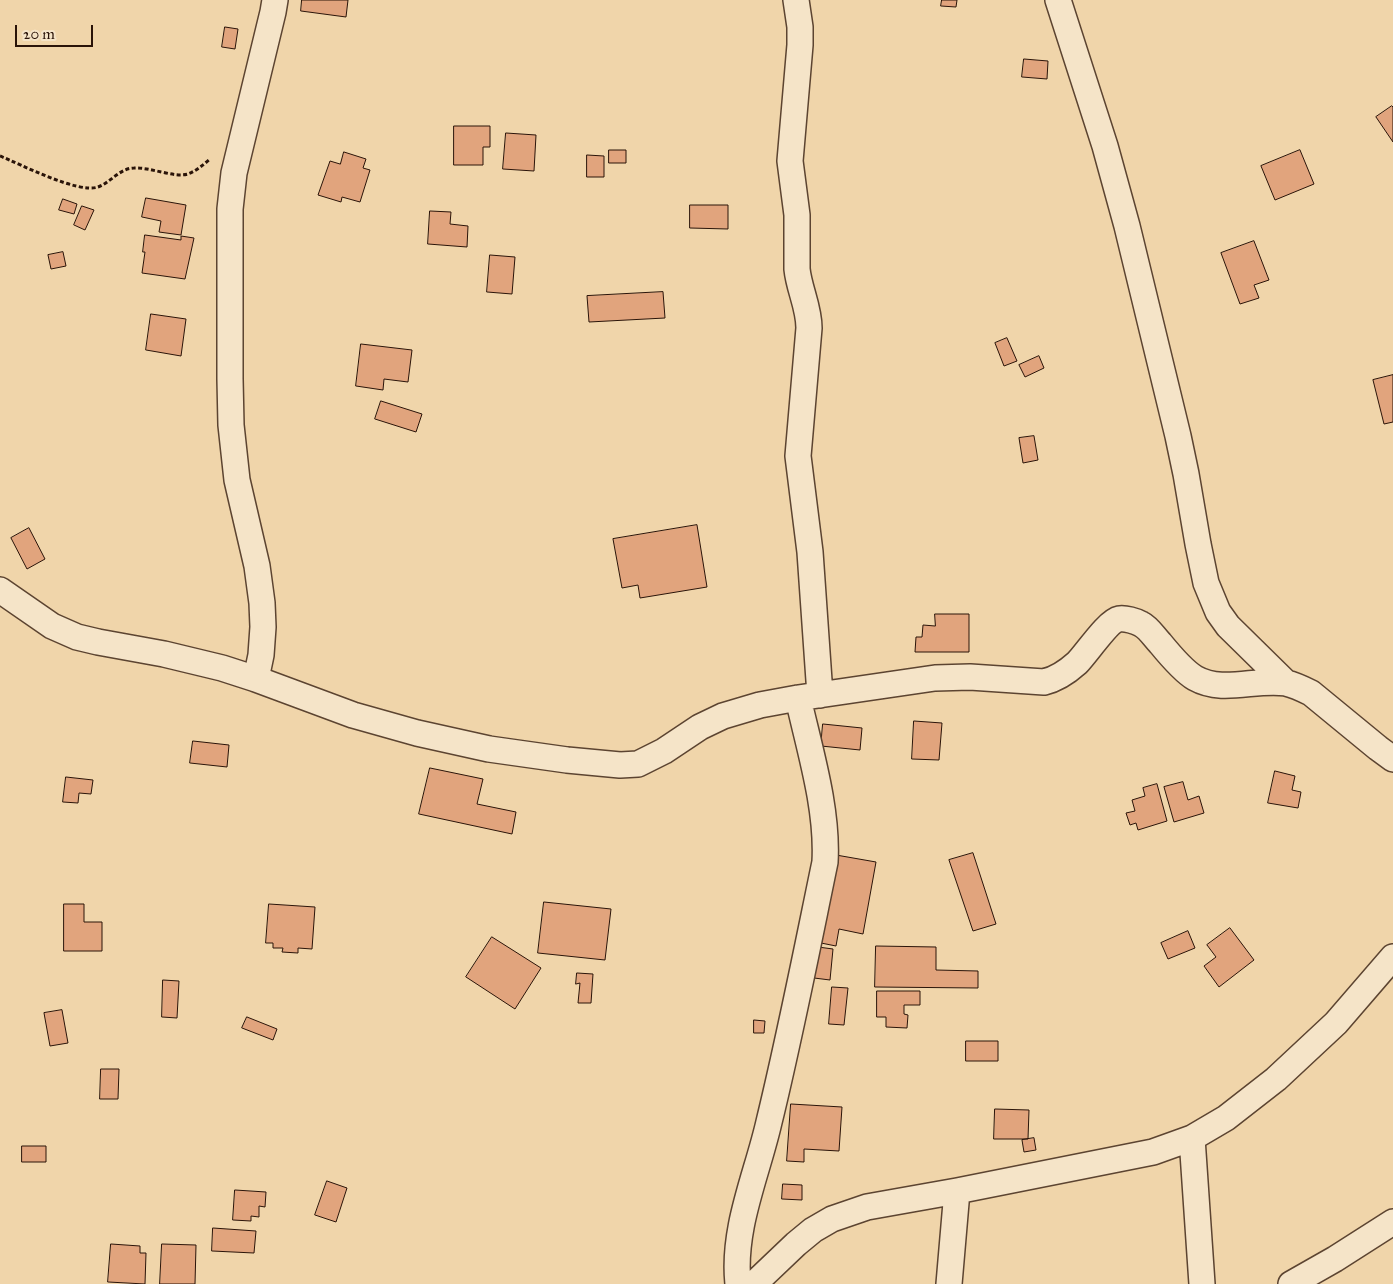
<!DOCTYPE html>
<style>
body{margin:0}
#map{position:relative;width:1393px;height:1284px;overflow:hidden;background:#f0d5aa;font-family:"IM FELL Great Primer",serif}
canvas{display:block}
.scale{position:absolute;left:15px;top:25px;width:78px;height:22px;box-sizing:border-box;border:2px solid #2a1409;border-top:0;padding-left:6px;font-size:15px;line-height:18px;white-space:nowrap;color:#2a1409;-webkit-text-stroke:4px #f5e4c8;paint-order:stroke}
</style>
<div id="map">
<canvas width="1393" height="1284"></canvas>
<div class="scale">20 m</div>
</div>
<script>
const g = document.querySelector('canvas').getContext('2d');
g.lineJoin = 'round';
function fill(path, color) { g.fillStyle = color; g.fill(path, 'evenodd'); }
function stroke(path, color, width, dash) { g.strokeStyle = color; g.lineWidth = width; g.lineCap = dash ? 'butt' : 'round'; g.setLineDash(dash || []); g.stroke(path); }
const building = new Path2D(`
 M302,0H348L346,17L301,11Z
 M942,0H957L956,7L941,6Z
 M225,27L238,29L235,49L222,47Z
 M1024,59L1048,61L1047,79L1022,77Z
 M1392,106L1393,107V142L1376,117Z
 M454,126H490V147H483V165H454Z
 M506,133L536,135L534,171L503,169Z
 M609,150H626V163H609Z
 M1300,150L1314,184L1275,200L1261,166Z
 M344,152L366,159L363,168L370,170L360,202L342,197L341,202L318,195L330,161L340,164Z
 M587,155L604,156V177H587Z
 M146,198L186,205L181,235L159,232L161,221L142,217Z
 M63,199L77,204L74,214L59,210Z
 M690,205H728V229L690,228Z
 M82,206L94,210L85,230L74,225Z
 M430,211L451,212L450,224L468,226L467,247L428,244Z
 M145,235L181,240V236L194,238L185,279L142,273L145,252H143Z
 M1254,241L1269,280L1254,285L1259,298L1240,304L1221,253Z
 M63,252L66,266L51,269L48,255Z
 M490,255L515,257L512,294L487,292Z
 M663,292L665,318L589,322L587,296Z
 M151,314L186,319L181,356L146,350Z
 M1007,338L1017,361L1004,366L995,343Z
 M361,344L412,350L408,382L384,379L383,390L356,386Z
 M1039,356L1044,368L1025,377L1019,365Z
 M1393,375V422L1384,424L1373,380Z
 M381,401L422,414L416,432L375,419Z
 M1034,436L1038,460L1023,463L1019,438Z
 M697,525L707,587L640,598L638,585L622,588L613,539Z
 M29,528L45,559L27,569L11,538Z
 M935,614H969V652H915L916,637H922L923,625L935,626Z
 M914,721L942,723L939,760L912,759Z
 M823,724L862,728L860,750L821,746Z
 M193,741L229,745L227,767L190,763Z
 M430,768L483,779L477,804L516,812L512,834L419,814Z
 M1275,771L1295,776L1292,790L1301,792L1298,808L1268,803Z
 M66,777L93,780L91,794L79,793L78,803L63,802Z
 M1183,782L1188,800L1199,796L1204,813L1174,822L1164,787Z
 M1157,784L1167,821L1138,830L1136,823L1130,825L1126,813L1135,811L1132,800L1145,796L1143,788Z
 M973,853L996,924L973,931L949,860Z
 M836,855L876,862L863,934L839,929L836,946L821,943Z
 M544,902L611,909L605,960L538,953Z
 M64,904H84V922H102V951H64Z
 M269,904L315,907L312,949L298,948V953L282,952L283,948H273V943H266Z
 M1230,928L1254,960L1219,987L1204,966L1216,957L1207,945Z
 M1188,931L1195,948L1168,959L1161,943Z
 M492,937L541,968L515,1009L466,977Z
 M876,946L936,947V970L978,971V988L875,987Z
 M818,947L833,949L830,980L814,978Z
 M577,973L593,974L591,1003H578L580,983L576,984Z
 M163,980L179,981L177,1018L162,1017Z
 M832,987L848,988L844,1025L829,1024Z
 M877,991H920V1005H904V1014L908,1015L907,1028L886,1027V1017H877Z
 M62,1010L68,1043L50,1046L44,1013Z
 M247,1017L277,1029L273,1040L242,1028Z
 M754,1020L765,1021L764,1033H754Z
 M966,1041H998V1061H966Z
 M101,1069H119L118,1099H100Z
 M791,1104L842,1107L839,1151L804,1149V1162L787,1161Z
 M995,1109L1029,1110L1028,1139H994Z
 M1034,1138L1036,1150L1024,1152L1022,1140Z
 M22,1146H46V1162H22Z
 M327,1181L347,1188L336,1222L315,1215Z
 M783,1184L802,1185V1200L782,1199Z
 M235,1190L266,1192L265,1207L259,1206V1217L251,1216V1221L233,1220Z
 M213,1228L256,1231L254,1253L212,1251Z
 M111,1244L140,1246V1253H146L145,1284L108,1282Z
 M162,1244L196,1245L195,1284H160Z`);
fill(building, '#e1a47d');
stroke(building, '#2a1409', 1);
const minor = new Path2D(`
 M796,0L800,27V45L790,161L797,215V269C799,289 809,307 809,328L798,456L810,552L820,695
 M1058,0L1105,146L1127,226L1178,436L1186,474L1198,544L1206,583L1218,612L1228,626L1286,683
 M0,590L52,626L77,637L98,642L164,654L222,668L256,679L353,715L417,733L489,749L567,760L620,765L638,764L664,751L700,727L723,716L760,705L798,698L935,678L970,677L1044,682C1057,679 1067,672 1077,663C1086,654 1108,621 1119,619C1125,618 1136,621 1141,624C1149,628 1154,637 1160,643C1169,654 1183,671 1195,678C1223,694 1256,678 1286,683C1295,685 1303,689 1311,693L1378,748L1393,759
 M256,679L261,655L263,627L262,603L257,566L237,480L231,425L230,379V209L234,173L273,12L275,0
 M1192,1138L1202,1284
 M738,1284C732,1228 757,1175 769,1122C790,1036 807,949 825,862C828,809 810,751 798,698
 M754,1284L796,1244L813,1230L832,1219L867,1207L957,1191L1153,1152L1192,1138L1226,1118L1276,1079L1336,1023L1393,957
 M949,1284L957,1191
 M1291,1284L1335,1259L1393,1222`);
stroke(minor, '#5c4431', 28);
stroke(new Path2D(`
 M0,156C20,164 78,194 98,187C110,183 120,168 134,168C150,167 174,178 188,174C196,171 203,165 210,159`), '#2a1409', 3, [4, 2.5]);
stroke(minor, '#f5e4c8', 25);
</script>
